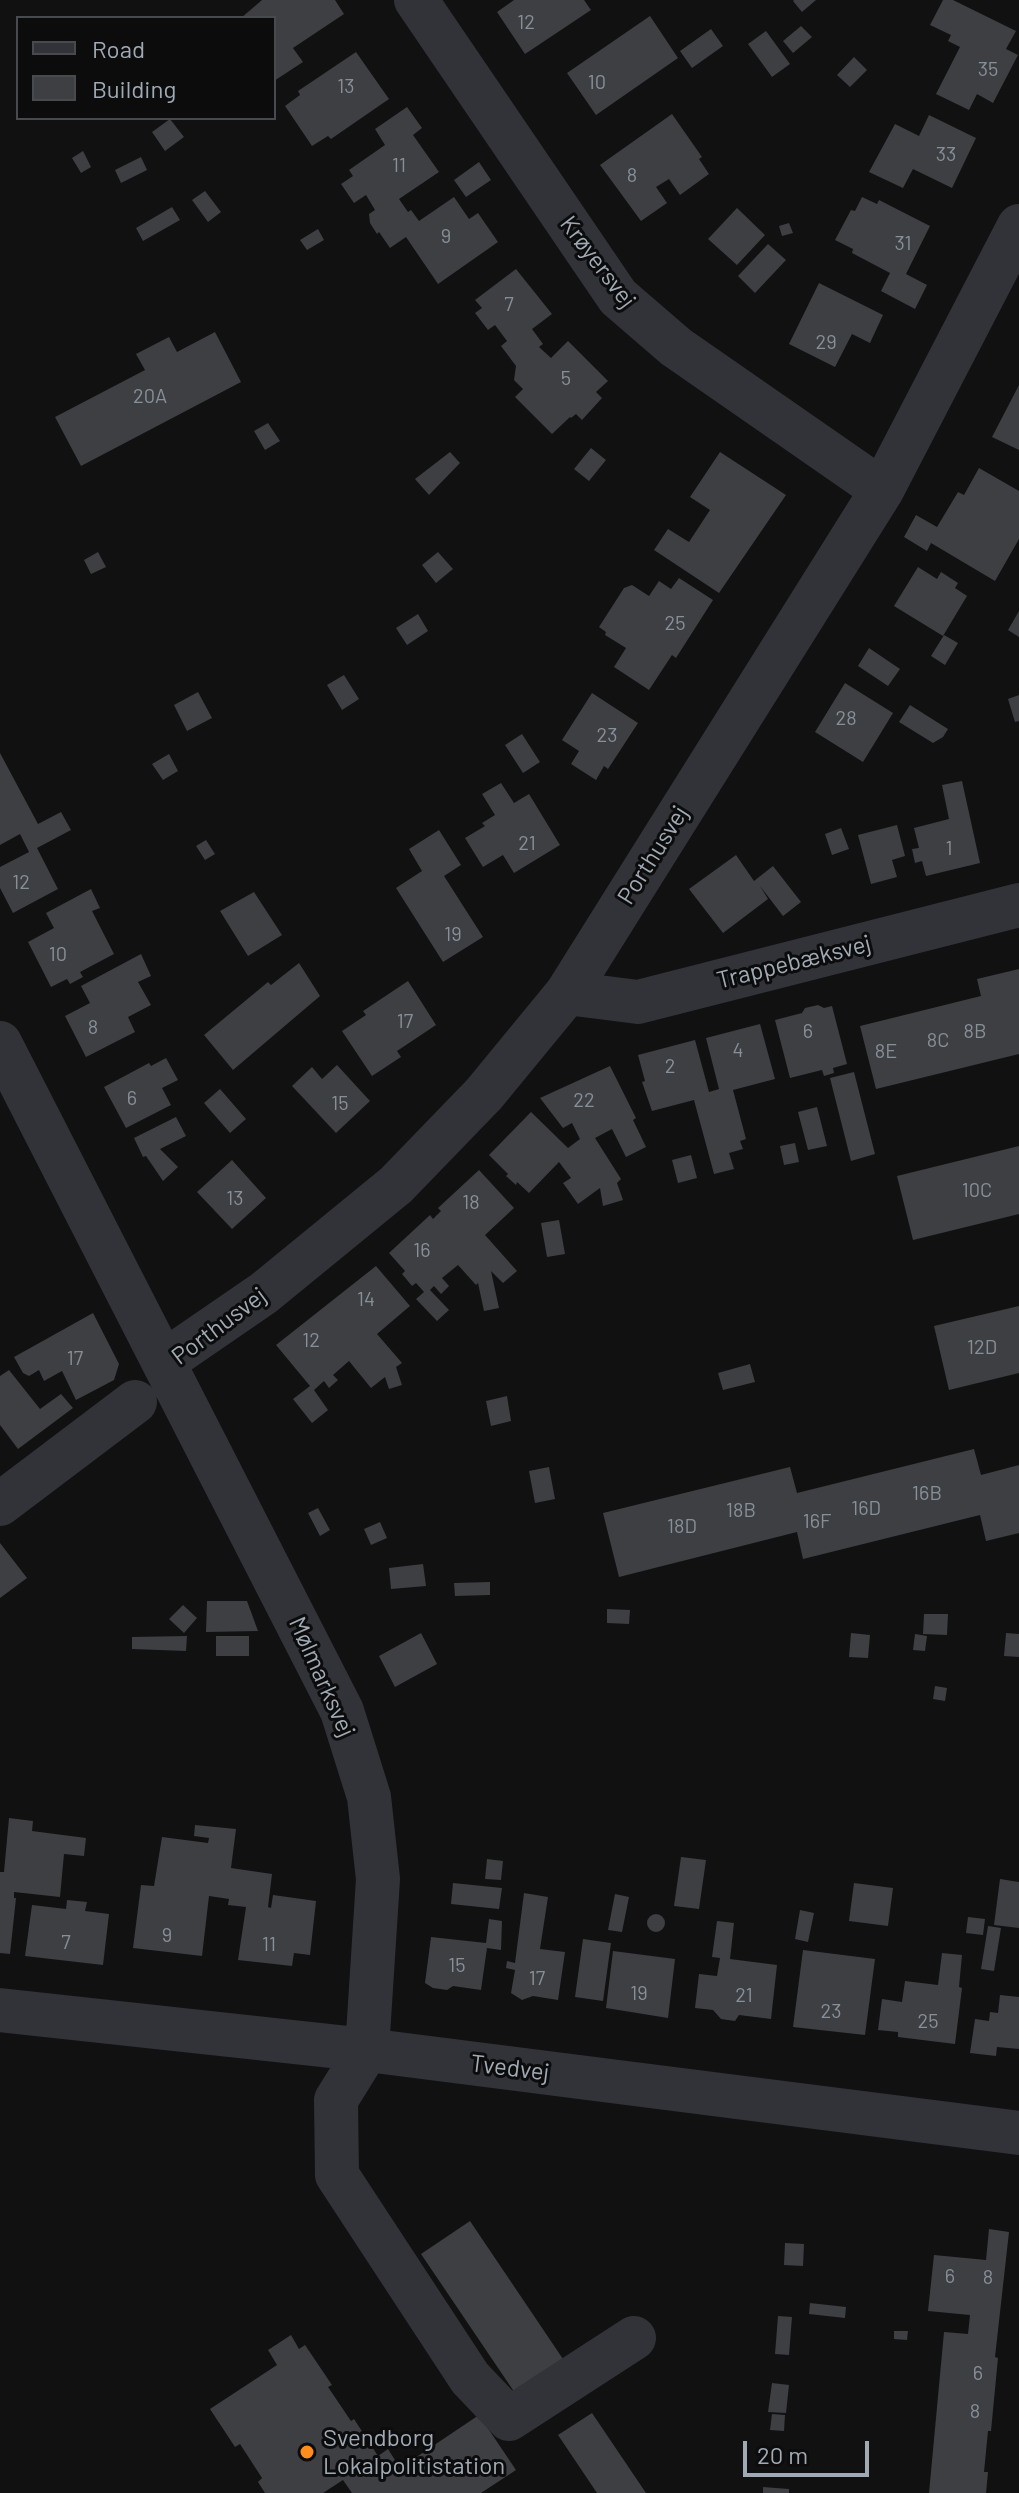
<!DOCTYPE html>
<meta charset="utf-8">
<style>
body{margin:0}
#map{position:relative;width:1019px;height:2493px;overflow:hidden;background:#111112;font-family:Barlow,sans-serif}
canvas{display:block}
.legend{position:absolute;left:16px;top:16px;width:260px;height:104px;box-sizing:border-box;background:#0c0c0d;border:2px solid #474b50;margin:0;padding:10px 14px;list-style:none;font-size:24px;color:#a0aab5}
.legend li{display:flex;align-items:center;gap:16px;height:40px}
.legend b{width:40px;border:2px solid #474b50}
.scale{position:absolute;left:743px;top:2441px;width:126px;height:36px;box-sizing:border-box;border:4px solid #a0aab5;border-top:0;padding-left:10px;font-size:24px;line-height:28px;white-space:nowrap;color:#a0aab5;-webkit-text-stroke:6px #0c0c0d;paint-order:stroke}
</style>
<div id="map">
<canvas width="1019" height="2493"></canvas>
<ul class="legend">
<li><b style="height:10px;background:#313338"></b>Road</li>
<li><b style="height:22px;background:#3d3f43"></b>Building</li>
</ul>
<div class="scale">20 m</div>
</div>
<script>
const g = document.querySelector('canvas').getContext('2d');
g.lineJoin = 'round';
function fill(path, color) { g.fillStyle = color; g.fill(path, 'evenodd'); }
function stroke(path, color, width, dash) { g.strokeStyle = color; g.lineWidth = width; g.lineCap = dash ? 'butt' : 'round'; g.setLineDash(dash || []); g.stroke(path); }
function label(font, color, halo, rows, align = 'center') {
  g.font = font + ' Barlow,sans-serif'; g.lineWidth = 6; g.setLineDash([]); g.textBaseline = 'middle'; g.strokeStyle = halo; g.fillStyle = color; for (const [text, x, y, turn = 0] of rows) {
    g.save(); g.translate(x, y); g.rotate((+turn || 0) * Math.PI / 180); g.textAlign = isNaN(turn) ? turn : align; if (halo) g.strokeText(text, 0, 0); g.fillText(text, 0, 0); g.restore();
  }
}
fill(new Path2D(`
 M262,0H335L344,14L293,48L303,62L274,81V18H241Z
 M514,0H584L591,10L525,54L497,12Z
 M794,0H816L802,12L793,1Z
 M943,0H953L1016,31L1006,49L1018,55L993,103L977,94L969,110L936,94L960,47L948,41L951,35L930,25Z
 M650,16L678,58L596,115L567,73Z
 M801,26L812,37L793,53L783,41Z
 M711,29L723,46L692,68L680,51Z
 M766,31L790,64L772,77L748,44Z
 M356,52L389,99L331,139L328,136L312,146L285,106L300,95L298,91Z
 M854,57L867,70L850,87L837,75Z
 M407,107L422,128L413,135L439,172L399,199L408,212L411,210L419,221L454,197L469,219L478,213L498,242L438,284L406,237L390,248L379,232L377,234L370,223L369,214L375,210L366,195L354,203L341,184L353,176L349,170L385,145L375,129Z
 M672,114L702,157L699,159L709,174L680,195L669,179L656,187L667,203L641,221L600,165Z
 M929,115L976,138L952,188L913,169L903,188L869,172L895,124L919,136Z
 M170,119L184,137L165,151L152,132Z
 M83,151L91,167L81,173L72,158Z
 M141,157L147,170L121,183L115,170Z
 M479,162L491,180L466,197L454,180Z
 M205,191L221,212L208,222L192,200Z
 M862,197L877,204L879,200L930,226L906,274L927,285L915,309L881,291L890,273L852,253L853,249L835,240L851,210L855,211Z
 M172,207L180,220L143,241L136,228Z
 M737,208L765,235L737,265L708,239Z
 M789,223L793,233L782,236L779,226Z
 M318,229L324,240L307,250L300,240Z
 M768,244L786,260L755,293L738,276Z
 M516,269L552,314L532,329L543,344L539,347L551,358L568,341L608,381L596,392L602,398L582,420L576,414L571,418L570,417L552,434L515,397L523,389L514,380L516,366L501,346L507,341L495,325L488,330L475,313L482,308L475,300Z
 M819,283L883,315L870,343L852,334L835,367L789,344Z
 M215,332L241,382L81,466L55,417L145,370L136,354L169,337L177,352Z
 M1019,385V450L992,437Z
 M268,423L280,441L265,450L254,431Z
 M591,448L606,460L589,481L574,469Z
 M450,452L460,463L429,495L415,479Z
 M720,452L786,495L719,593L654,550L668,529L689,542L710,510L690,497Z
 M979,468L1019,491V539L995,581L931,543L927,551L904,537L916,515L937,527L958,492L964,495Z
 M98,552L106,567L91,574L84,560Z
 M438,552L453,569L436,583L422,565Z
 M918,567L937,579L941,572L958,583L955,588L967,596L943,636L894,606Z
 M679,578L713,600L676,658L672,655L649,690L614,667L626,648L605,635L606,632L599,627L624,588L632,585L649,596L659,581L671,589Z
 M1019,611V637L1008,630Z
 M418,614L428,631L407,645L396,628Z
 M944,635L958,643L945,665L931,656Z
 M869,648L900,669L888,686L858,666Z
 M344,675L359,699L342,710L327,685Z
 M845,683L893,713L863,762L815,732Z
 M198,692L212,718L187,731L174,705Z
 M592,693L638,723L608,769L604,766L596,780L571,764L579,751L562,740Z
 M1019,695V721L1015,722L1008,699Z
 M910,705L948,729L943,737L933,743L899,722Z
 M522,734L540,762L523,773L505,745Z
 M0,753L38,824L61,812L71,830L37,848L58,889L13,913L0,888V867L29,852L20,834L0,845Z
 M169,754L178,771L163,780L152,764Z
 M962,781L980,863L926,876L922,861L915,863L912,849L919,848L914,828L949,819L942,785Z
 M501,783L514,803L529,794L560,845L514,873L503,855L483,867L465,838L485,826L482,823L495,815L482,794Z
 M897,825L905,856L892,860L897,877L871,884L858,835Z
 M841,828L849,849L832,855L825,834Z
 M439,830L461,865L444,876L483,937L443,962L396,888L422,871L409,849Z
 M206,840L215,854L205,860L196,846Z
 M736,855L754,881L773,866L801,902L783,916L760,886L768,899L723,933L689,889Z
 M91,889L100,908L92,911L114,954L80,972L83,977L70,984L67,979L51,987L28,942L54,928L46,913Z
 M254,892L282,935L248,956L220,911Z
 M141,954L151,976L138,982L151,1005L128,1017L135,1032L86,1057L65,1016L90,1003L81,986Z
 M299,963L320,996L233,1070L204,1035L268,982L271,985Z
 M1019,969V1054L876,1089L860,1026L981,996L977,979Z
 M408,981L436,1025L397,1051L401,1057L372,1076L342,1031L366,1015L363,1011Z
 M818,1005L824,1008L832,1006L847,1064L833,1068L834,1073L824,1076L822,1070L790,1078L775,1020L802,1013L805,1008Z
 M760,1024L775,1079L733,1090L746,1139L740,1141L743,1149L729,1153L734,1169L714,1174L694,1100L652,1111L642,1082L645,1081L638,1055L695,1040L709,1092L719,1089L706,1038Z
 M166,1058L178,1080L162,1088L171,1105L126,1128L104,1087L149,1063L151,1066Z
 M337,1065L370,1101L336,1133L292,1086L312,1067L322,1079Z
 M610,1066L636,1118L633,1120L646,1147L626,1157L612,1129L595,1138L621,1179L617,1183L623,1200L603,1206L600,1188L578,1204L563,1183L571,1178L559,1162L529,1193L517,1182L516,1185L506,1176L508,1174L489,1155L531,1112L568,1148L580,1139L572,1123L563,1128L540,1098Z
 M854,1072L875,1154L851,1161L830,1078Z
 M220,1089L246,1119L230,1133L204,1103Z
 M817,1107L827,1146L808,1150L798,1112Z
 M176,1117L186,1136L160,1149L178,1167L163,1181L146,1156L143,1157L134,1138Z
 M795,1143L799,1162L784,1165L780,1146Z
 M1019,1146V1214L913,1240L897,1176Z
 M691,1155L697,1178L678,1183L672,1160Z
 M232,1160L266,1198L232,1229L197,1192Z
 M479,1170L514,1208L485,1235L517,1271L503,1283L491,1271L499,1308L484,1311L478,1283L476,1285L458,1265L442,1278L449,1286L441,1294L434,1286L430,1290L449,1310L437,1321L416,1299L424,1292L416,1283L412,1286L402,1274L405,1271L389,1253L430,1215L433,1219L441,1211L438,1208Z
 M559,1220L565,1254L547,1257L541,1223Z
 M376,1266L410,1306L377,1334L402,1363L396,1367L402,1385L389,1389L385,1377L371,1388L349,1361L333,1375L338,1380L329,1388L324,1381L314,1390L328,1410L312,1423L293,1399L310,1386L276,1345Z
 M1019,1306V1373L949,1390L934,1326Z
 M93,1313L119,1364L114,1380L76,1400L62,1371L44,1381L39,1370L29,1376L23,1373L14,1357Z
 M750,1364L755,1382L723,1390L718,1373Z
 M9,1370L40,1409L61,1394L73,1408L18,1449L0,1425V1376Z
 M507,1396L511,1421L491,1426L486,1401Z
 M974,1449L981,1475L1019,1465V1533L986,1541L980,1515L803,1559L797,1532L619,1577L603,1513L790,1467L797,1493Z
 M549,1467L555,1499L535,1503L529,1471Z
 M318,1508L330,1530L320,1536L308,1513Z
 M380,1522L387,1538L371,1545L364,1529Z
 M0,1543L27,1578L0,1598Z
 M423,1564L426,1586L391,1589L389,1568Z
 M490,1582V1595L455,1596L454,1583Z
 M207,1601H247L258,1631L206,1632Z
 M183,1605L197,1618L184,1633L169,1619Z
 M607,1609L630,1610L629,1624L607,1623Z
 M924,1614H948L947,1635L923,1634Z
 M421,1633L437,1664L395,1687L379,1656Z
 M851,1633L870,1635L868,1658L849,1657Z
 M1006,1633L1019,1634V1657L1004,1656Z
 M915,1634L927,1636L925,1651L913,1650Z
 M187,1636L186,1651L132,1649V1637Z
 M216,1636H249V1656H216Z
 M935,1686L947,1688L945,1701L933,1699Z
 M9,1818L33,1821L32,1831L86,1838L84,1856L64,1854L60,1897L14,1892V1898H16L10,1954L0,1953V1872H4Z
 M195,1825L236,1829L231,1868L272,1874L268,1907L271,1908L273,1895L316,1901L310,1955L294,1953L292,1966L238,1960L246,1907L228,1905L229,1899L209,1896L202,1956L133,1948L141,1885L154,1886L162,1837L208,1843L209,1838L194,1836Z
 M681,1857L706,1860L699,1909L674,1906Z
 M487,1859L503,1861L501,1880L485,1879Z
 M1000,1879L1019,1882V1928L994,1925Z
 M453,1883L502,1888L499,1909L451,1904Z
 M854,1883L893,1888L888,1926L849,1921Z
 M524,1893L548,1897L540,1949L565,1952L558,2000L533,1996L522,2000L511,1993L515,1970L506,1968L507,1961L515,1963Z
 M615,1894L629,1897L622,1932L608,1930Z
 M67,1900L87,1902L85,1911L109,1914L103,1965L25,1956L32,1905L66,1909Z
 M800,1910L814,1913L808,1942L795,1939Z
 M647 1923a9 9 0 1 1 18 0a9 9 0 1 1-18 0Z
 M968,1917L985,1919L983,1935L966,1933Z
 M489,1919L502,1921L501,1950L487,1948L481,1990L453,1986L447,1990L433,1988L425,1983L431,1937L486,1943Z
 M717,1921L734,1923L730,1959L777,1965L771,2019L739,2015L735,2021L721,2019L713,2010L695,2008L699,1974L717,1976L720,1958L712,1957Z
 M988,1926L1001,1928L994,1971L981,1969Z
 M583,1939L611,1943L603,2001L575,1997Z
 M803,1950L875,1959L865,2035L793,2027Z
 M613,1951L675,1959L668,2018L606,2008Z
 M942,1953L962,1955L959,1987L962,1988L955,2044L898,2037V2032L878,2030L882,1999L902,2002L905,1981L938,1985Z
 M1000,1995L1019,1997V2049L997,2047L996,2056L970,2053L975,2019L989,2021L990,2012L998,2013Z
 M470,2221L565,2362L517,2396L421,2254Z
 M989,2229L1009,2232L995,2357L998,2358L991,2431H988L984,2472H988L986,2493H929L944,2332L968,2334L970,2315L928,2311L934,2255L986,2260Z
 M785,2243L804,2244L803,2266L784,2265Z
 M810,2303L846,2307L845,2318L809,2314Z
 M778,2316L792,2317L789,2355L775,2354Z
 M894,2331H908L907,2340L894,2339Z
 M291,2335L299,2349L305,2345L332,2385L328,2387L351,2421L354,2419L378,2456L388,2449L400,2468L479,2415L516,2470L481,2493H352L343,2480L323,2493H265L258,2482L262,2478L240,2444L235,2447L210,2409L277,2365L268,2350Z
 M772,2383L789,2385L786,2413L768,2412Z
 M592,2413L646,2493H597L558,2435Z
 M772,2414L785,2415L784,2431L770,2430Z
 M763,2487L789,2489V2493H763Z`), '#3d3f43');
stroke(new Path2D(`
 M416,0L618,297L676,347L882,490
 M567,993L638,1002L1019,905
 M0,1043L342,1711L369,1797L378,1879L367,2050L336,2100L337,2175L470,2378L509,2419L634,2338
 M165,1361L264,1293L396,1185L484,1094L567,993L882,490L1019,226
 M0,1504L135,1402
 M0,2010L367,2050L1019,2133`), '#313338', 44);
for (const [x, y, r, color] of [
 [307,2452,8,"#ff8d1c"]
]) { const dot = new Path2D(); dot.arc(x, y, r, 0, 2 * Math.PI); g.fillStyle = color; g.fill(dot); stroke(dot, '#0c0c0d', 3); }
label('20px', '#878f98', null, [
 ["12",526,22],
 ["35",988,69],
 ["10",597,82],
 ["13",346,86],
 ["33",946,154],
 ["11",399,165],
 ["8",632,175],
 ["9",446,236],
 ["31",903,243],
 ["7",509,304],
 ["29",826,342],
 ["5",566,378],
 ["20A",150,396],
 ["25",675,623],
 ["28",846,718],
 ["23",607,735],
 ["21",527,843],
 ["1",949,848],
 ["12",21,882],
 ["19",453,934],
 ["10",58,954],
 ["17",405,1021],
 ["8",93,1027],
 ["6",808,1031],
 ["8B",975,1031],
 ["8C",938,1040],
 ["4",738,1050],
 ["8E",886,1051],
 ["2",670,1066],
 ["6",132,1098],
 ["22",584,1100],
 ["15",340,1103],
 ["10C",977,1190],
 ["13",235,1198],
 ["18",471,1202],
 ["16",422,1250],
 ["14",366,1299],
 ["12",311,1340],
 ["12D",982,1347],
 ["17",75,1358],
 ["16B",927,1493],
 ["16D",866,1508],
 ["18B",741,1510],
 ["16F",817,1521],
 ["18D",682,1526],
 ["9",167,1935],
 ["7",66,1942],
 ["11",269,1944],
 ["15",457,1965],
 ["17",537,1978],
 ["19",639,1993],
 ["21",744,1995],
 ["23",831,2011],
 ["25",928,2021],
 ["6",950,2276],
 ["8",988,2277],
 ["6",978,2373],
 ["8",975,2411]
]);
label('24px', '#a0aab5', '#0c0c0d', [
 ["Krøyersvej",598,262,53],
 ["Porthusvej",653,855,-58],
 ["Trappebæksvej",794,962,-14],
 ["Porthusvej",219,1326,-37],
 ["Mølmarksvej",322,1677,66],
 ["Tvedvej",510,2068,7]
]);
label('24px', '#a0aab5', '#0c0c0d', [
 ["Svendborg",323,2438],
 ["Lokalpolitistation",323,2466]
], 'left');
</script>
